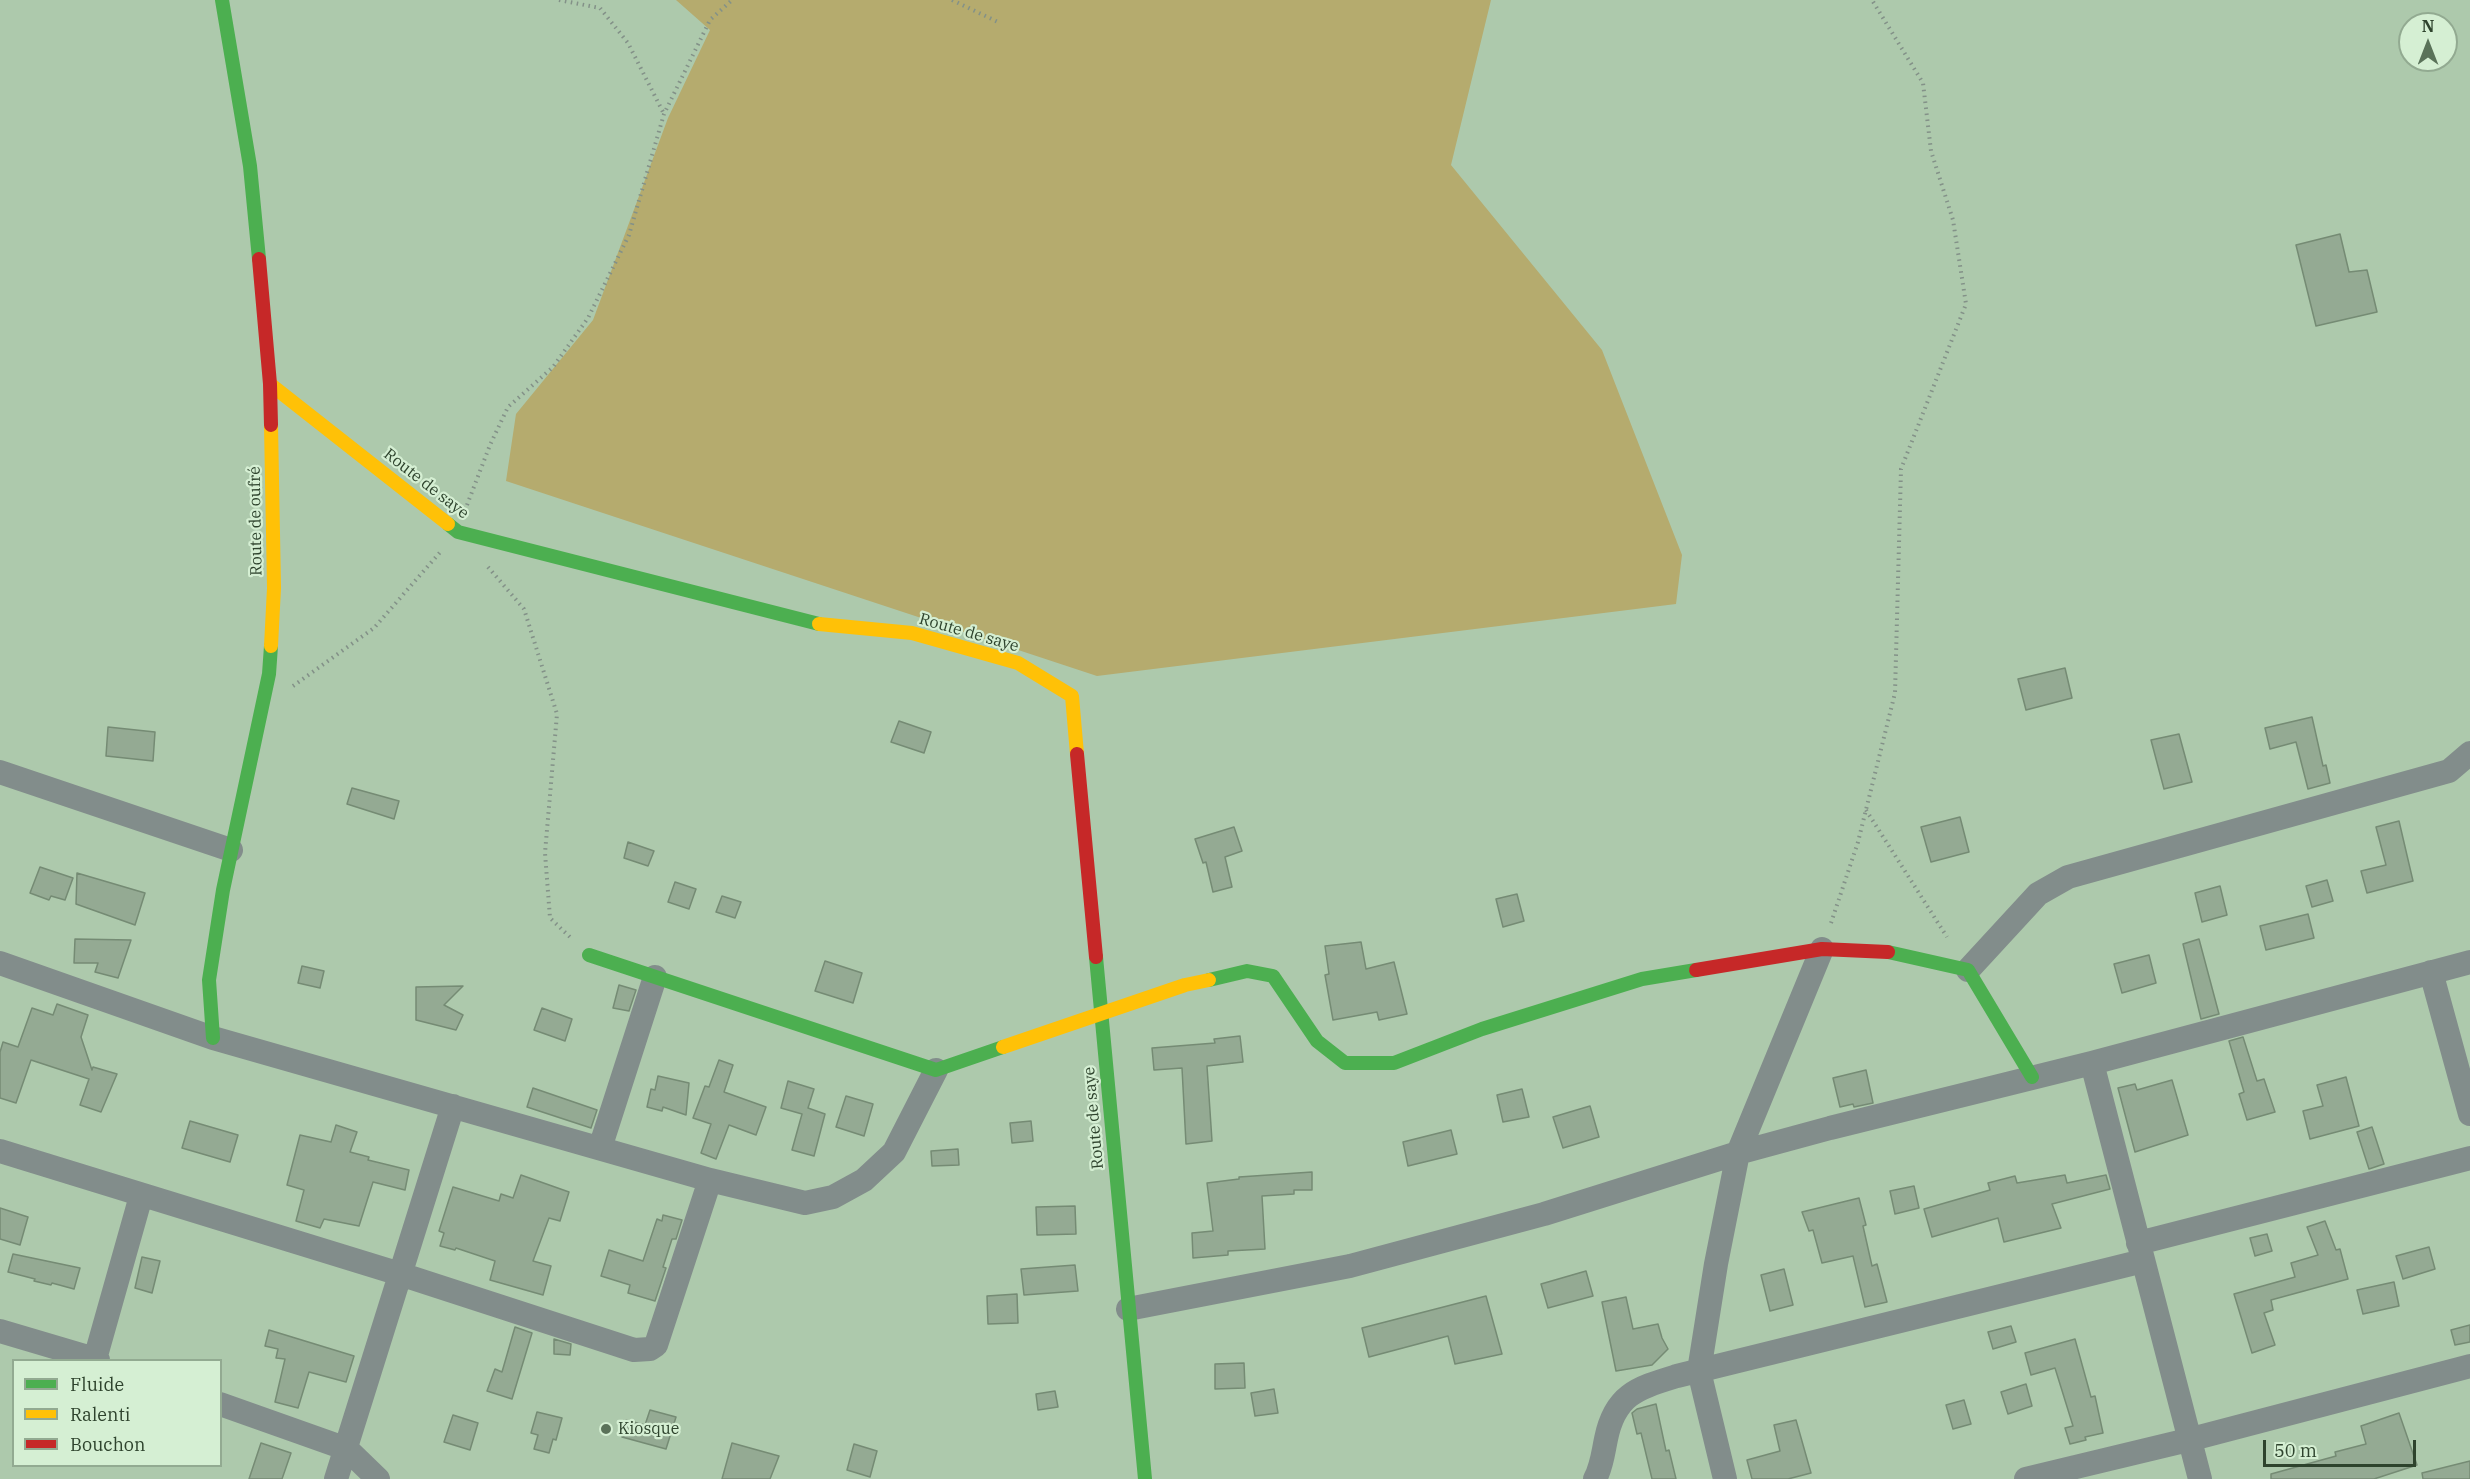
<!DOCTYPE html>
<meta charset="utf-8">
<style>
body{margin:0}
#map{position:relative;width:2470px;height:1479px;overflow:hidden;background:#adc9ac;font-family:"IBM Plex Serif",serif}
canvas{display:block}
.legend{position:absolute;left:12px;top:1359px;width:210px;height:108px;box-sizing:border-box;background:#d5efd3;border:2px solid #92aa91;margin:0;padding:8px 10px;list-style:none;font-size:18px;color:#2e432d}
.legend li{display:flex;align-items:center;gap:12px;height:30px}
.legend b{width:30px;border:2px solid #92aa91}
.north{position:absolute;left:2398px;top:12px;width:60px;height:60px;box-sizing:border-box;background:#d5efd3;border:2px solid #92aa91;border-radius:50%;rotate:0deg;font-size:16px;font-weight:700;line-height:24px;text-align:center;color:#2e432d}
.north::after{content:'';display:block;margin:auto;width:21px;height:27px;background:#5a7259;clip-path:polygon(50% 0,100% 100%,50% 72%,0 100%)}
.scale{position:absolute;left:2263px;top:1440px;width:153px;height:27px;box-sizing:border-box;border:3px solid #2e432d;border-top:0;padding-left:8px;font-size:18px;line-height:21px;white-space:nowrap;color:#2e432d;-webkit-text-stroke:4px #d5efd3;paint-order:stroke}
</style>
<div id="map">
<canvas width="2470" height="1479"></canvas>
<ul class="legend">
<li><b style="height:8px;background:#4caf50"></b>Fluide</li>
<li><b style="height:8px;background:#ffc107"></b>Ralenti</li>
<li><b style="height:8px;background:#c62828"></b>Bouchon</li>
</ul>
<div class="north">N</div>
<div class="scale">50 m</div>
</div>
<script>
const g = document.querySelector('canvas').getContext('2d');
g.lineJoin = 'round';
function fill(path, color) { g.fillStyle = color; g.fill(path, 'evenodd'); }
function stroke(path, color, width, dash) { g.strokeStyle = color; g.lineWidth = width; g.lineCap = dash ? 'butt' : 'round'; g.setLineDash(dash || []); g.stroke(path); }
function label(font, color, halo, rows, align = 'center') {
  g.font = font + ' "IBM Plex Serif",serif'; g.lineWidth = 4.5; g.setLineDash([]); g.textBaseline = 'middle'; g.strokeStyle = halo; g.fillStyle = color; for (const [text, x, y, turn = 0] of rows) {
    g.save(); g.translate(x, y); g.rotate((+turn || 0) * Math.PI / 180); g.textAlign = isNaN(turn) ? turn : align; if (halo) g.strokeText(text, 0, 0); g.fillText(text, 0, 0); g.restore();
  }
}
fill(new Path2D(`
 M676,0H1491L1451,165L1602,350L1682,555L1676,604L1097,676L506,481L516,414L593,320L668,118L710,30Z`), '#b5ab6e');
const building = new Path2D(`
 M2340,234L2349,272L2367,270L2377,312L2316,326L2296,245Z
 M2065,668L2072,698L2026,710L2018,679Z
 M2312,717L2323,766L2326,765L2330,783L2308,789L2296,742L2270,749L2265,728Z
 M899,721L931,732L924,753L891,742Z
 M108,727L155,732L153,761L106,756Z
 M2179,734L2192,782L2164,789L2151,740Z
 M352,788L399,801L394,819L347,804Z
 M1960,817L1969,852L1931,862L1921,827Z
 M2399,821L2413,881L2367,893L2361,871L2386,865L2376,827Z
 M1234,827L1242,851L1225,857L1232,887L1213,892L1206,862L1203,863L1195,839Z
 M628,842L654,851L648,866L624,858Z
 M40,867L73,878L65,900L51,896L49,900L30,893Z
 M77,873L145,893L135,925L76,904Z
 M2327,880L2333,901L2312,907L2306,886Z
 M675,882L696,889L689,909L668,902Z
 M2220,886L2227,915L2202,922L2195,893Z
 M1517,894L1524,921L1503,927L1496,899Z
 M722,896L741,902L735,918L716,912Z
 M2308,914L2314,938L2266,950L2260,926Z
 M75,939L131,940L118,978L95,972L98,963H74Z
 M2199,939L2219,1014L2201,1019L2183,944Z
 M1361,942L1366,969L1394,962L1407,1014L1379,1020L1377,1012L1333,1020L1325,975L1329,974L1325,946Z
 M2149,955L2156,983L2122,993L2114,964Z
 M825,961L862,973L853,1003L815,991Z
 M302,966L324,971L320,988L298,983Z
 M619,985L636,990L629,1011L613,1008Z
 M463,986L444,1005L463,1015L456,1030L416,1020V987Z
 M57,1004L88,1015L81,1037L92,1070L93,1067L117,1074L101,1112L80,1105L89,1079L31,1060L16,1103L0,1098V1052L3,1042L18,1047L32,1008L53,1015Z
 M542,1008L572,1019L565,1041L534,1030Z
 M1240,1036L1243,1062L1207,1066L1212,1141L1186,1144L1182,1068L1154,1070L1152,1048L1215,1043L1214,1039Z
 M2243,1037L2257,1081L2264,1079L2275,1112L2247,1120L2239,1094L2244,1092L2229,1041Z
 M719,1060L733,1065L724,1092L766,1107L756,1135L729,1125L716,1159L701,1153L711,1124L693,1118L705,1086L709,1087Z
 M1866,1070L1873,1103L1854,1107L1853,1104L1840,1107L1833,1078Z
 M658,1076L689,1083L686,1115L663,1107L662,1111L647,1107L651,1089L655,1090Z
 M2346,1077L2359,1126L2310,1139L2303,1111L2323,1106L2317,1085Z
 M2172,1080L2188,1135L2135,1152L2118,1088L2135,1084L2137,1090Z
 M788,1081L814,1089L808,1108L825,1114L814,1156L792,1150L802,1114L781,1108Z
 M533,1088L597,1110L591,1128L527,1107Z
 M1522,1089L1529,1117L1503,1122L1497,1095Z
 M846,1096L873,1104L864,1136L836,1127Z
 M1590,1106L1599,1137L1563,1148L1553,1117Z
 M190,1121L238,1135L230,1162L182,1148Z
 M1031,1121L1033,1141L1012,1143L1010,1123Z
 M336,1125L357,1132L350,1152L369,1157L368,1160L409,1170L405,1190L373,1182L359,1226L324,1219L320,1228L296,1221L304,1190L287,1185L300,1135L331,1142Z
 M2372,1127L2384,1164L2369,1169L2357,1132Z
 M1451,1130L1457,1154L1408,1166L1403,1142Z
 M958,1149L959,1165L932,1166L931,1151Z
 M1312,1172V1190H1294V1194L1262,1196L1265,1249L1228,1251V1255L1193,1258L1192,1233L1213,1231L1207,1183L1239,1179V1177Z
 M521,1175L569,1192L560,1221L549,1218L533,1261L551,1266L543,1295L490,1280L495,1261L456,1248L455,1250L440,1246L444,1233L439,1231L453,1187L499,1201L501,1194L513,1198Z
 M2065,1175L2067,1183L2106,1175L2110,1189L2052,1204L2061,1228L2004,1242L1998,1218L1932,1237L1924,1209L1990,1190L1988,1183L2015,1176L2017,1183Z
 M1914,1186L1919,1208L1895,1214L1890,1191Z
 M1859,1198L1866,1225L1863,1226L1872,1266L1877,1264L1887,1302L1865,1307L1853,1256L1822,1263L1813,1230L1809,1231L1802,1212Z
 M1075,1206L1076,1234L1037,1235L1036,1207Z
 M0,1208L28,1217L20,1245L0,1239Z
 M663,1215L682,1220L676,1239H672L663,1267L666,1268L655,1301L628,1293L630,1285L601,1276L609,1250L643,1261L657,1219L662,1221Z
 M2325,1221L2336,1250L2340,1249L2348,1279L2271,1300L2273,1310L2264,1313L2275,1345L2252,1353L2234,1294L2295,1277L2291,1263L2318,1255L2307,1227Z
 M2267,1234L2272,1251L2255,1256L2250,1238Z
 M2429,1247L2435,1269L2403,1279L2396,1256Z
 M13,1254L80,1268L74,1289L52,1283L51,1285L34,1281L35,1279L8,1272Z
 M142,1257L160,1261L152,1293L135,1288Z
 M1075,1265L1078,1291L1024,1295L1021,1269Z
 M1784,1269L1793,1305L1770,1311L1761,1275Z
 M1586,1271L1593,1296L1548,1308L1541,1284Z
 M2394,1282L2399,1306L2363,1314L2357,1290Z
 M1017,1294L1018,1323L988,1324L987,1296Z
 M1486,1296L1502,1354L1455,1364L1448,1336L1369,1357L1362,1328Z
 M1626,1297L1633,1329L1658,1324L1662,1338L1668,1349L1652,1365L1616,1371L1602,1302Z
 M2470,1325V1342L2455,1345L2451,1330Z
 M2011,1326L2016,1342L1993,1349L1988,1332Z
 M515,1327L532,1333L512,1399L487,1391L495,1369L502,1372Z
 M269,1330L354,1356L346,1382L309,1372L298,1408L275,1402L285,1359L276,1358L278,1349L265,1346Z
 M554,1339L571,1344L570,1355L554,1354Z
 M2075,1339L2091,1397L2095,1396L2103,1433L2085,1437L2086,1440L2070,1444L2065,1428L2073,1426L2055,1368L2031,1375L2025,1353Z
 M1244,1363L1245,1388L1215,1389V1364Z
 M2026,1384L2032,1406L2008,1414L2001,1392Z
 M1274,1389L1278,1413L1255,1416L1251,1393Z
 M1055,1391L1058,1407L1038,1410L1036,1394Z
 M1964,1400L1971,1424L1953,1429L1946,1405Z
 M1656,1404L1666,1451L1669,1450L1676,1479H1652L1641,1433L1637,1434L1632,1413L1637,1409Z
 M650,1410L676,1417L666,1449L622,1437L626,1420L645,1425Z
 M537,1412L562,1418L556,1440L553,1439L549,1453L534,1449L538,1435L531,1433Z
 M2399,1413L2417,1465L2374,1479H2271V1474L2336,1456L2335,1452L2366,1444L2361,1426Z
 M453,1415L478,1423L470,1450L444,1442Z
 M1796,1420L1811,1473L1788,1479H1752L1747,1460L1780,1451L1774,1425Z
 M261,1443L291,1453L282,1479H249Z
 M732,1443L779,1456L770,1479H722Z
 M854,1444L877,1451L870,1477L847,1470Z
 M2470,1461V1479H2423L2422,1473Z`);
fill(building, '#94aa93');
stroke(building, '#758b74', 1.5);
stroke(new Path2D(`
 M559,0L600,8L628,43L664,114
 M952,0L1000,23
 M467,505L490,445L508,407L553,367L588,318L629,235L664,114L710,20L732,0
 M488,567L524,609L557,714L545,853L550,918L572,939
 M293,686L374,628L442,550
 M1866,810L1947,937
 M1831,923L1858,842L1895,693L1901,469L1966,304L1953,220L1931,151L1923,83L1872,0`), '#839188', 4, [1.5, 4.5]);
stroke(new Path2D(`
 M0,772L231,850
 M0,963L213,1038L710,1180L805,1203L833,1197L864,1180L894,1152L936,1070
 M1968,970L2038,894L2068,877L2449,771L2470,753
 M2431,972L2470,1114
 M2092,1063L2200,1479
 M600,1148L655,977
 M0,1151L400,1274L634,1350L650,1349L656,1345L710,1180
 M2138,1243L2470,1158
 M1128,1309L1350,1266L1544,1214L1738,1153L1830,1128L2092,1063L2470,962
 M0,1331L98,1360
 M95,1359L141,1196
 M220,1404L347,1449L378,1479
 M336,1479L453,1106
 M1595,1479C1602,1466 1603,1453 1606,1439C1615,1394 1638,1388 1677,1376L2143,1261
 M1725,1479L1699,1371L1716,1264L1738,1153L1822,949
 M2026,1479L2188,1440L2470,1366`), '#828d8b', 24);
stroke(new Path2D(`
 M222,0L250,166L259,259
 M448,524L458,532L819,624
 M1888,952L1968,970L2032,1077
 M589,955L936,1070L1003,1047
 M1096,957L1145,1479
 M1209,980L1247,971L1273,976L1317,1041L1345,1063H1394L1482,1029L1642,979L1696,970
 M213,1038L209,980L223,890L269,674L271,646`), '#4caf50', 14);
stroke(new Path2D(`
 M270,384L448,524
 M819,624L912,633L1018,663L1072,696L1077,754
 M271,646L274,588L271,425
 M1003,1047L1185,985L1209,980`), '#ffc107', 14);
stroke(new Path2D(`
 M259,259L270,384L271,425
 M1077,754L1096,957
 M1696,970L1822,949L1888,952`), '#c62828', 14);
for (const [x, y, r, color] of [
 [606,1429,6,"#5a7259"]
]) { const dot = new Path2D(); dot.arc(x, y, r, 0, 2 * Math.PI); g.fillStyle = color; g.fill(dot); stroke(dot, '#d5efd3', 2); }
label('16px', '#2e432d', '#d5efd3', [
 ["Route de saye",426,484,38],
 ["Route de oufré",256,521,-91],
 ["Route de saye",969,633,16],
 ["Route de saye",1094,1118,-95]
]);
label('16px', '#2e432d', '#d5efd3', [
 ["Kiosque",618,1429]
], 'left');
</script>
